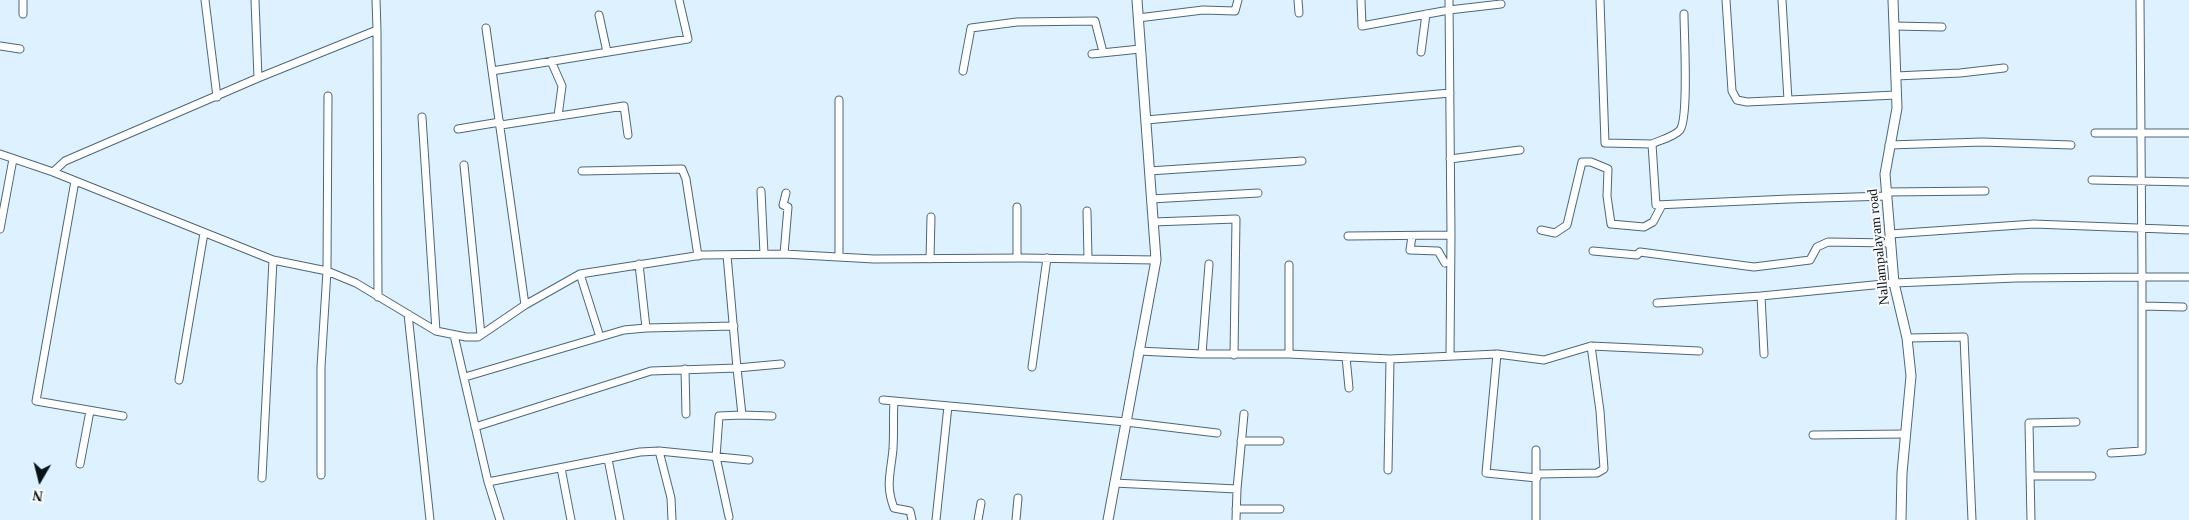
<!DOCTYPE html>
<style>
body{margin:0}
#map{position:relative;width:2189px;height:520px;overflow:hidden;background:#def1fe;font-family:"Times New Roman",serif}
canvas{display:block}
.north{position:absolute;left:15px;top:455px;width:50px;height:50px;-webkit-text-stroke:4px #fbfbfb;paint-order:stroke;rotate:188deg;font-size:14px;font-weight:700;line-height:20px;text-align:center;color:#071219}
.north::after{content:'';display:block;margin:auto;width:18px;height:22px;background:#071219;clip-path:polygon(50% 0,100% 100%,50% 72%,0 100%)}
</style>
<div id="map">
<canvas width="2189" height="520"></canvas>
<div class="north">N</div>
</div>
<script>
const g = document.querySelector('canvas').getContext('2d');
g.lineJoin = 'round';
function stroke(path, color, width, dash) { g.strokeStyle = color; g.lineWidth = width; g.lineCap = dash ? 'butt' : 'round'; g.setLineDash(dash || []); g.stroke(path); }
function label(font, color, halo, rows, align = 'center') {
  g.font = font + ' "Times New Roman",serif'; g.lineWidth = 4; g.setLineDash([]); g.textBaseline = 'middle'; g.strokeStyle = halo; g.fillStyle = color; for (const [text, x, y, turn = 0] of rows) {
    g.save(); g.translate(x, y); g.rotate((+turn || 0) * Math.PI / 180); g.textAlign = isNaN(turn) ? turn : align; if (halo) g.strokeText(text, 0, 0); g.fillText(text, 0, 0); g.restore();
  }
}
const minor = new Path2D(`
 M205,0L217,97
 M255,0L258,78
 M1298,0L1299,13
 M1361,0L1362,26L1449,10L1501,4
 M1600,0L1605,143L1652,144L1656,205L1789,199L1887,196
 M1726,0L1732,91L1737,100L1747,102L1896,95
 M1782,0L1788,100
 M23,14V0
 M599,15L607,52
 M1138,18L1203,10L1235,11L1238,0
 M1894,26L1942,27
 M486,28L525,305
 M377,30L378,297
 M0,46L20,49
 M1421,52L1426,14
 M1092,54L1140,49
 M551,61L562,86L558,116
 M492,71L688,39L679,0
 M963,71L971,28L1017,22L1095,21L1103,52
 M1896,76L1960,73L2004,68
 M839,100V257
 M422,117L436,331
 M1146,120L1450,93
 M501,125L624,106L628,135
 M458,129L500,122
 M2095,133H2189
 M1652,144C1660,140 1674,137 1680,130C1689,118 1684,33 1684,14
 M1889,145L1982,142L2071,145
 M0,154L53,172L273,260L327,271L356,283L436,331L466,337H478L525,305L580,274L702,255L784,254L874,259L1023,258L1156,260
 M1450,159L1520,150
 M464,165L481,335
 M582,171L682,169L686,179L698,256
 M1149,171L1302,161
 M53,172L65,161L258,78L377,30L376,0
 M2092,180L2189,182
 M75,181L36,401L123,416
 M761,191L764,254
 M1887,192L1985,191
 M1151,199L1258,193
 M1017,207V258
 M1087,211L1088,259
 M1153,222L1236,219L1234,355
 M0,229L13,159
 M1541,230L1555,233L1567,225L1582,162H1591L1608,169L1607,196L1611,224L1644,227L1653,222L1662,205
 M1890,234L2034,224L2189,230
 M1348,236L1451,235L1449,0
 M1412,236L1410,250L1438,251L1445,263
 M1593,251L1637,255L1640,252L1754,267L1810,260L1817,247L1828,242L1891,243
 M784,254L788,207L783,205L786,193
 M727,255L737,368L781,364
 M930,259L931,217
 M580,274L600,337
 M1657,303L1761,296
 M2143,306L2183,307
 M408,314L430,520
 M646,328L734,326
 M454,335L488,482L500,520
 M1907,338L1964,337L1972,520
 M1138,351L1202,354H1289L1390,359L1497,354L1486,473L1537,478
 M1202,354L1209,264
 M1289,354V265
 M1497,354L1544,360L1591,346L1699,351
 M1764,354L1761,296L1894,283L2016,278L2142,277L2140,0
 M1450,356L1451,235
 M1346,357L1349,388
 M1032,367L1047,258
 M685,369L686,414
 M465,377L624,330L646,328L639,264
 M179,380L204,233
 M883,400L1126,422L1217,433
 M894,401C893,417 894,433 893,449C891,472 885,485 894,508L910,511L912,520
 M742,415L772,416
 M475,427L651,371L737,368L742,415L719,416L716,457L729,517
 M1813,435L1905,434
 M1241,441H1280
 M659,451L749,460
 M2111,453L2142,451V277H2189
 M608,459L620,520
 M80,464L90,411
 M561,468L571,520
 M1388,470L1390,359
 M1537,474L1597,473L1604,469L1600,411L1591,346
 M321,475V367L327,271L328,96
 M2030,476H2092
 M262,478L273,260
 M488,482L640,452L659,451L671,498L672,520
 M1114,483L1237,489L1244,414
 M1236,509H1280
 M936,520L948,406
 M978,520L981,503
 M1016,520L1018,498
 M1236,520L1237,489
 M1536,520V450
 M2031,520L2029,423L2076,422`);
const tertiary = new Path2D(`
 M1893,0L1897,108L1885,174L1894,283L1907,338L1911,376L1902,473L1901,520
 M1108,520L1156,260L1137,0`);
stroke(minor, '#4c677b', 9);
stroke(tertiary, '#4c677b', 11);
stroke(minor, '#fff', 7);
stroke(tertiary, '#fff', 9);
label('14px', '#071219', '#fbfbfb', [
 ["Nallampalayam road",1879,247,-96]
]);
</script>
